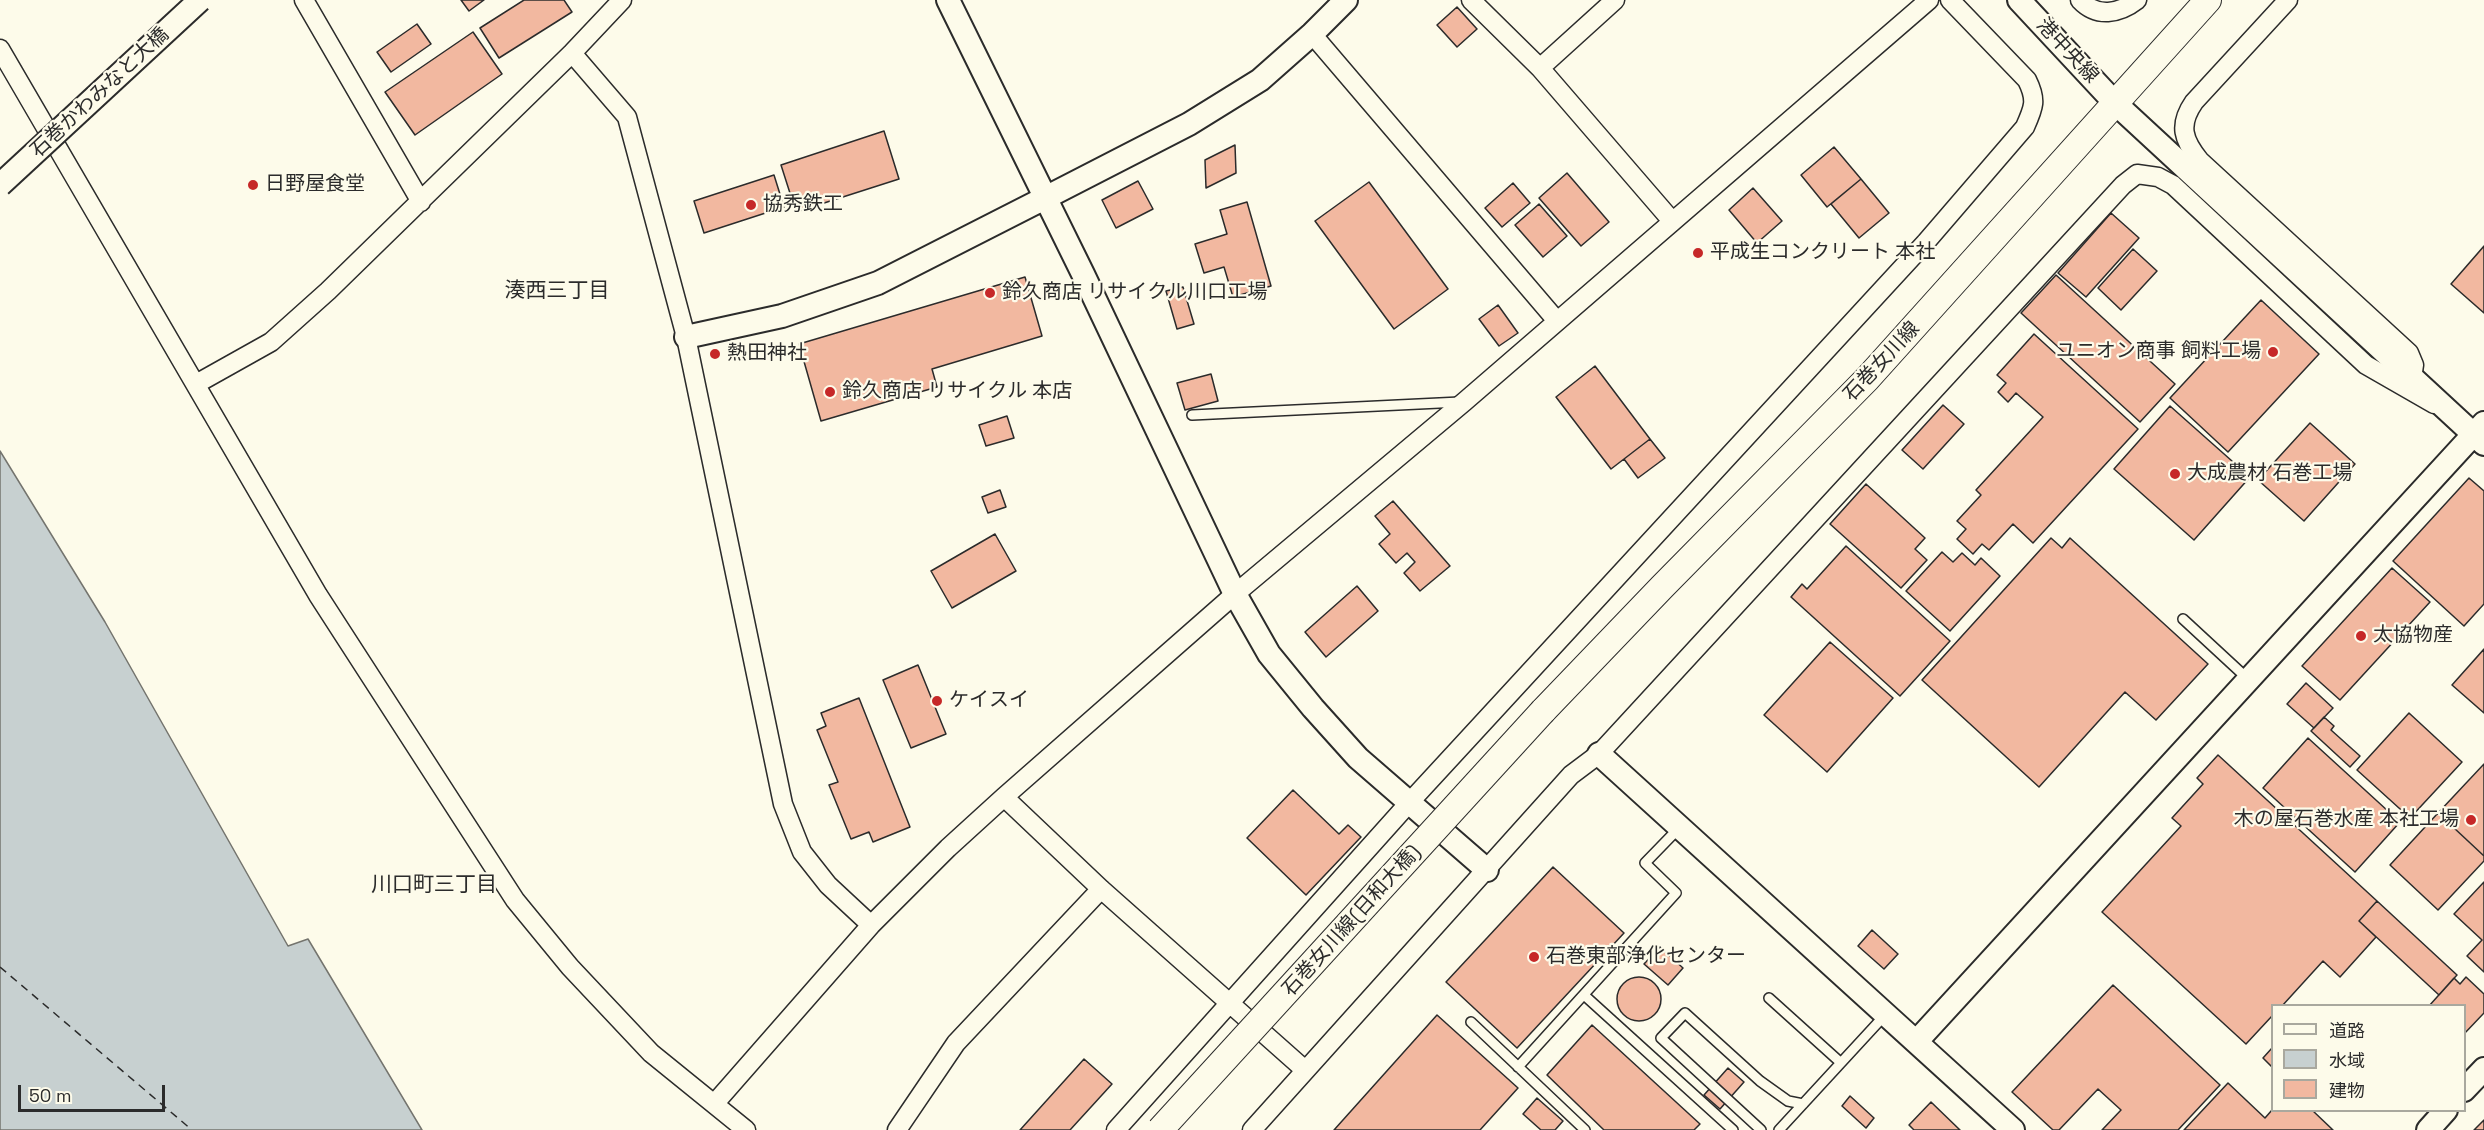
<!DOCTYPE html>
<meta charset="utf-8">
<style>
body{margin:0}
#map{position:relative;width:2484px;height:1130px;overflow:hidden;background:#fdfbea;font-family:"Space Grotesk","Noto Sans JP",sans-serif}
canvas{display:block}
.legend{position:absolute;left:2271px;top:1004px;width:195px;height:108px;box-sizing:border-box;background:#fdfbea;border:2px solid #a9a89e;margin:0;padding:8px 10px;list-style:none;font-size:18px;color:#2b2b2b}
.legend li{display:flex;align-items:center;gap:12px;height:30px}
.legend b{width:30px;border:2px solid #a9a89e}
.scale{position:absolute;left:18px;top:1085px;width:147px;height:27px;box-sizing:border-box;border:3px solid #2b2b2b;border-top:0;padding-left:8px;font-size:18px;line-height:21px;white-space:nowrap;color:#2b2b2b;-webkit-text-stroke:4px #fdfbea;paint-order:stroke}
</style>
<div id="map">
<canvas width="2484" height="1130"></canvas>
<ul class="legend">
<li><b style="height:8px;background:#fdfbea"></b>道路</li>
<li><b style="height:16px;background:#c7d0d0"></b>水域</li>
<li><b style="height:16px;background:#f2b8a0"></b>建物</li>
</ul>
<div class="scale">50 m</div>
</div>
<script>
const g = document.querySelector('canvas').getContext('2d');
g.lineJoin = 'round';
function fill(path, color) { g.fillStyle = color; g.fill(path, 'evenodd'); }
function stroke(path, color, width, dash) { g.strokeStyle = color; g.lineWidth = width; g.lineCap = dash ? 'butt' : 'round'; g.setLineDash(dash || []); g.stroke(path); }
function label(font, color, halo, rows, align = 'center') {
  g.font = font + ' "Space Grotesk","Noto Sans JP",sans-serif'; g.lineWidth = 4.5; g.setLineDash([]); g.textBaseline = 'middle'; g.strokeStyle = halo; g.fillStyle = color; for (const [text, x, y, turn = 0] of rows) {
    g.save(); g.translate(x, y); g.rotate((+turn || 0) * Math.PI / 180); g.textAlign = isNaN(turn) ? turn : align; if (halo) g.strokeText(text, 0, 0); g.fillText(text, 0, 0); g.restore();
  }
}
const water = new Path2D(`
 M0,451L105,622L288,946L308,939L422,1130H0Z`);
fill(water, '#c7d0d0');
stroke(water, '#74746e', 1.5);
stroke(new Path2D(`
 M0,967L192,1130`), '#2b2b2b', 1.5, [8, 6]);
const building = new Path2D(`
 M461,0H484L469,11Z
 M524,0H564L572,12L499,58L480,28Z
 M1457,7L1477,29L1457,47L1437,25Z
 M417,24L431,44L391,72L377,52Z
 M473,32L502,74L415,135L385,92Z
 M884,131L899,179L796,212L781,165Z
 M1235,145L1236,173L1206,188L1205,160Z
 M1834,147L1861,179L1827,207L1801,175Z
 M1567,173L1609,222L1581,246L1539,198Z
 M774,175L784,207L704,233L694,201Z
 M1861,179L1889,213L1859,238L1831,204Z
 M1138,181L1153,209L1116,228L1102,200Z
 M1369,182L1448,289L1394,329L1315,221Z
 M1513,183L1530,203L1502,227L1485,208Z
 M1753,188L1782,221L1757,243L1729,210Z
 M1247,202L1271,286L1233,297L1224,267L1204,273L1195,244L1227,234L1220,210Z
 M1539,204L1567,236L1543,257L1515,225Z
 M2111,213L2139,238L2086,297L2058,273Z
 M2484,246V313L2451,284Z
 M2133,249L2157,271L2121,310L2098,288Z
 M2056,275L2175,384L2140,422L2021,313Z
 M1025,277L1042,336L932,369L937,387L821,421L799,344Z
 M1183,287L1194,324L1177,329L1166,291Z
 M2261,300L2319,354L2228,452L2170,398Z
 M1498,305L1518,333L1499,346L1479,319Z
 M2034,334L2138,429L2033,543L2013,524L1989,550L1982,544L1973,554L1957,539L1966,529L1957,521L1981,495L1976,490L2043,417L2016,393L2008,402L1998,392L2006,383L1997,375Z
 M1595,366L1650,439L1611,469L1556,397Z
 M1211,374L1218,401L1185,410L1177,383Z
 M1943,405L1964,424L1923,469L1902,450Z
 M2170,406L2250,477L2194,540L2114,469Z
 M1007,416L1014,438L986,446L979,425Z
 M2310,423L2355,464L2304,521L2258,480Z
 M1650,439L1665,458L1638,478L1624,459Z
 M2469,478L2484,491V604L2464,626L2393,561Z
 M1866,484L1925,538L1915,549L1927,560L1901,588L1830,524Z
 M1000,490L1006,507L988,513L982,497Z
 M1393,501L1450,566L1420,591L1404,573L1415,562L1407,553L1396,563L1379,544L1390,534L1375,516Z
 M995,534L1016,571L952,608L931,571Z
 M2051,538L2062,548L2070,538L2208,664L2156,720L2125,692L2039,787L1922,680Z
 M1846,546L1950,641L1900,696L1791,597L1802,584L1807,589Z
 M1942,552L1953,562L1962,553L1975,565L1981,558L2000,576L1950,631L1906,591Z
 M2392,568L2430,602L2340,700L2302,666Z
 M1357,586L1378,611L1326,657L1305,632Z
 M1830,642L1893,698L1827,772L1764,715Z
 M2484,649V713L2452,685Z
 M918,665L946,734L911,748L883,680Z
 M2306,683L2333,708L2314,728L2287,704Z
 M859,698L910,827L873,842L869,832L851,839L829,785L838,782L817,730L826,726L821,713Z
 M2409,713L2462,762L2410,818L2357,770Z
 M2324,717L2334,726L2331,730L2360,756L2350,767L2311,731Z
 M2308,738L2400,822L2355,872L2263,788Z
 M2218,755L2377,901L2359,921L2376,937L2340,977L2323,961L2282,1006H2272V1016L2246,1044L2102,912L2181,826L2172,818L2203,784L2197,778Z
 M2484,764V856L2438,813Z
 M1293,790L1339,834L1348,825L1361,837L1306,895L1247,838Z
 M2438,813L2484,856V861L2438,910L2390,865Z
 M1553,867L1624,933L1517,1048L1446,982Z
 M2484,882V972L2467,956L2482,940L2454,914Z
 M2377,901L2457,975L2439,995L2359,921Z
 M1872,930L1898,954L1884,969L1858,946Z
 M1660,947L1683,968L1668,985L1644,964Z
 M1617 999a22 22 0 1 1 44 0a22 22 0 1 1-44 0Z
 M2466,977L2484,994V1013L2464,1034V1006H2429L2454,978L2460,984Z
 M2113,985L2220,1085L2178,1130H2102L2121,1110L2098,1089L2059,1130H2053L2012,1092Z
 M1437,1015L1518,1088L1480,1130H1334Z
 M1592,1025L1700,1124L1694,1130H1604L1547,1075Z
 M2272,1048V1067L2263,1058Z
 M1084,1059L1112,1084L1070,1130H1020Z
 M1728,1068L1744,1082L1720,1109L1704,1095Z
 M2228,1083L2265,1118L2272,1110H2312L2333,1130H2184Z
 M1850,1096L1874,1118L1866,1128L1842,1106Z
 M1537,1098L1563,1121L1555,1130H1541L1523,1114Z
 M1931,1102L1960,1130H1914L1909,1125Z
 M2484,1120V1130H2474Z`);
fill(building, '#f2b8a0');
stroke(building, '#2b2b2b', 1.5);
const service = new Path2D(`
 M1192,415L1460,402
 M2183,619L2249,680
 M1584,995L1733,1130
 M1769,998L1840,1062
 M1471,1022L1585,1130
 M1518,1067L1676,893L1645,863L1680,827
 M1761,1130L1661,1038L1685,1013L1760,1081L1788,1101L1803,1104
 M1779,1130L1885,1015`);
const minor = new Path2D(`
 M304,0L421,202
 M1471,0L1540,68L1672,221
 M2080,0C2097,18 2119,14 2137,0
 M2288,0L2194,102C2178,125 2183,140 2200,161L2409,353L2414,365L2412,378
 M1312,34L1557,321
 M0,49L318,595L515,900L570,967L651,1053L746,1130
 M572,53L627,117L686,337L783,804L802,852L828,885L871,925
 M1540,68L1615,0
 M196,384L271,342L328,291L572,53L622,0
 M1004,797L1101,889L1305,1070
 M715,1103L871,925L948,848L1004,797L1235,594L1464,402L1929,0
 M897,1130L956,1043L1101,889
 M1116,1130L1408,804L1926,242L2025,127C2034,107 2037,100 2027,80L1950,0
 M1252,1130L1571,775L1599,754L2123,185L2137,174L2158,177L2173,185L2366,365L2434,404`);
const tertiary = new Path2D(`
 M948,0L1083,274L1235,594L1269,654L1313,708L1358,758L1487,870
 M2019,0L2115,103L2484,444
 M686,337L782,316L878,283L1045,198L1189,124L1260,80L1312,34L1346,0
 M1599,754L2013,1130
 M1916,1042L2484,423
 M2464,1090L2484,1069
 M2428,1130L2446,1110`);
const secondary = new Path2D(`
 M1543,711L1662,587L1867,379L2208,0`);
stroke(service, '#2b2b2b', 12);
stroke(minor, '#2b2b2b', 21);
stroke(tertiary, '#2b2b2b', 26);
stroke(secondary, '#2b2b2b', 28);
stroke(service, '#fdfbea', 9);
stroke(minor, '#fdfbea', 18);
stroke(tertiary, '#fdfbea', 22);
stroke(secondary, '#fdfbea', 26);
const tertiaryBridge = new Path2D(`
 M0,185L200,0`);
const secondaryBridge = new Path2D(`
 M1160,1130L1543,711`);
stroke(tertiaryBridge, '#2b2b2b', 26, []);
stroke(secondaryBridge, '#2b2b2b', 28, []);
stroke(tertiaryBridge, '#fdfbea', 22);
stroke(secondaryBridge, '#fdfbea', 26);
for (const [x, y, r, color] of [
 [253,185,6,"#c62828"],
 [751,205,6,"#c62828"],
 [1698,253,6,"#c62828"],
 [990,293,6,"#c62828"],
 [2273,352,6,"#c62828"],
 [715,354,6,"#c62828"],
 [830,392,6,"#c62828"],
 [2175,474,6,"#c62828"],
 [2361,636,6,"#c62828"],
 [937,701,6,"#c62828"],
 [2471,820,6,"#c62828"],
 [1534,957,6,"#c62828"]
]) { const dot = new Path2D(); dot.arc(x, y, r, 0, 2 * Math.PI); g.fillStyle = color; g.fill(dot); stroke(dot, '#fdfbea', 2); }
label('20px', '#2b2b2b', '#fdfbea', [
 ["港中央線",2067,51,47],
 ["石巻かわみなと大橋",100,93,-43],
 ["石巻女川線",1882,362,-47],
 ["石巻女川線(日和大橋)",1352,921,-48]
]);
label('20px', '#2b2b2b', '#fdfbea', [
 ["日野屋食堂",265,185],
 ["協秀鉄工",763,205],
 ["平成生コンクリート 本社",1710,253],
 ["鈴久商店 リサイクル川口工場",1002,293],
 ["ユニオン商事 飼料工場",2261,352,"right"],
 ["熱田神社",727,354],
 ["鈴久商店 リサイクル 本店",842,392],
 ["大成農材 石巻工場",2187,474],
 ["太協物産",2373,636],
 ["ケイスイ",949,701],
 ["木の屋石巻水産 本社工場",2459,820,"right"],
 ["石巻東部浄化センター",1546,957]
], 'left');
label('21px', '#2b2b2b', '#fdfbea', [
 ["湊西三丁目",557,291],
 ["川口町三丁目",434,885]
]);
</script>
